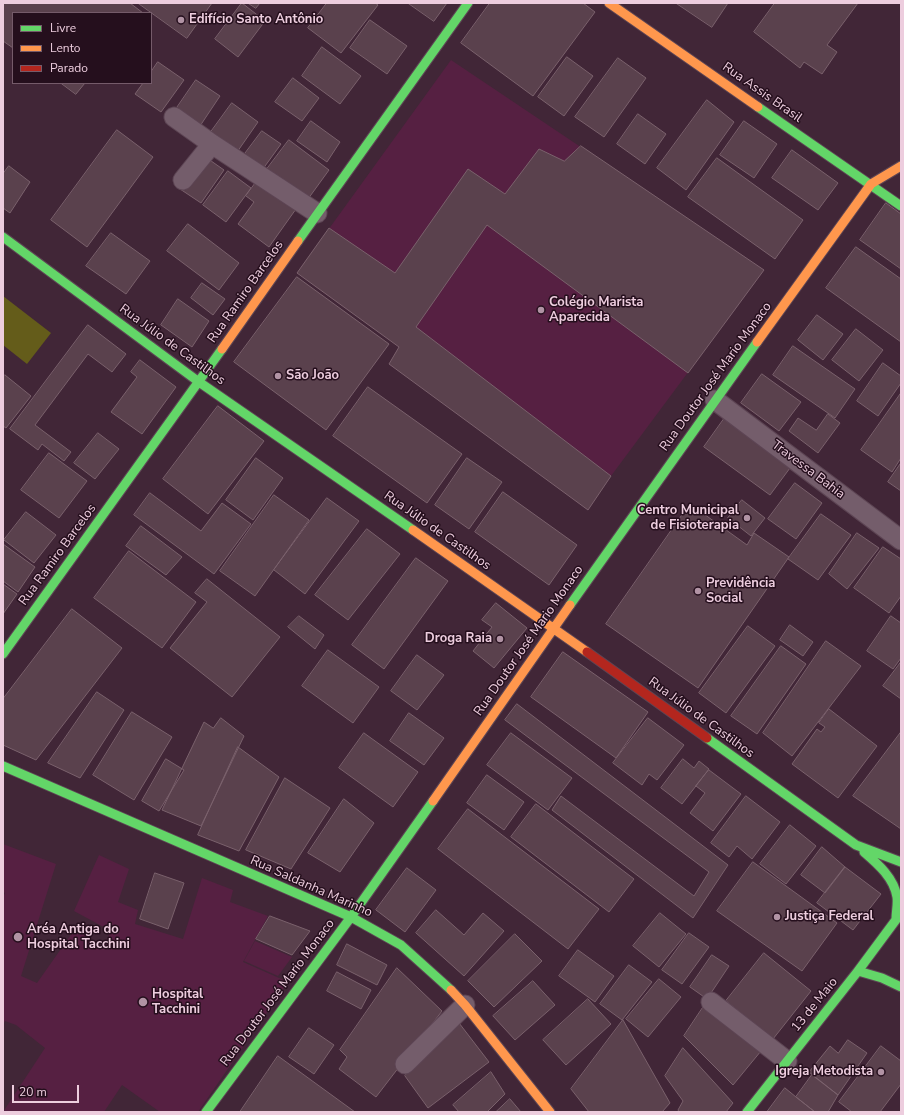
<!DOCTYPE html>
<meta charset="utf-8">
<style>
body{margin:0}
#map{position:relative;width:904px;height:1115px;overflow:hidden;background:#412637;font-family:"Nunito Sans",sans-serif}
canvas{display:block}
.frame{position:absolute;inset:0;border:4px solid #edcdde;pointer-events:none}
.legend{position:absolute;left:12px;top:12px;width:140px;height:72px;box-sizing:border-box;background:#250f1d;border:1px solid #755b6a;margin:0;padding:5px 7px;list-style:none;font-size:12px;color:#edcdde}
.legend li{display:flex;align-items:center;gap:8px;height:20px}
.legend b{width:20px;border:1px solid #755b6a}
.scale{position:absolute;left:12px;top:1085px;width:67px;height:18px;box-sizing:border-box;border:2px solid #edcdde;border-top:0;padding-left:5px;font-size:12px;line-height:14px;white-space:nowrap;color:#edcdde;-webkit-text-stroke:3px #250f1d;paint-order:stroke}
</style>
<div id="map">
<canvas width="904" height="1115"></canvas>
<div class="frame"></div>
<ul class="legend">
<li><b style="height:5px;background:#63d668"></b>Livre</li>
<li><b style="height:5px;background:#ff974d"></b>Lento</li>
<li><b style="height:5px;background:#b3261e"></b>Parado</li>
</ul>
<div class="scale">20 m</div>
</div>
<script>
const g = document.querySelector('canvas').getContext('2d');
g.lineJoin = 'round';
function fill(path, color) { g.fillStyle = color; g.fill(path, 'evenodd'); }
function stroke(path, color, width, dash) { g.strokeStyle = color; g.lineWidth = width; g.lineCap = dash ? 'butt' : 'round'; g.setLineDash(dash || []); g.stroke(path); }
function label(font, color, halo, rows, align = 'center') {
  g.font = font + ' "Nunito Sans",sans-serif'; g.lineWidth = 3; g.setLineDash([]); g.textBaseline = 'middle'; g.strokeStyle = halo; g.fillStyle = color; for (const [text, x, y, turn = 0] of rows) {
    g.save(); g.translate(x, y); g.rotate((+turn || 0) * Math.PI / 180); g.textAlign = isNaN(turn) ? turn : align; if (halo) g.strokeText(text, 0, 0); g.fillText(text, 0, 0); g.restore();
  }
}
fill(new Path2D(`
 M451,60L764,270L611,476L588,510L389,364L399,347L297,273Z
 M3,844L56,864L21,976L37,983L75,929L103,948L111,931L74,911L99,855L129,869L118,902L138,910L135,924L183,939L202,878L233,890L230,902L268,916L243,962L288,982L198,1112H160L122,1085L104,1112H3L45,1048L16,1025L5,1021L3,1025V897L5,893L3,892Z
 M255,941L292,957L278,976L244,961Z`), '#562042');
fill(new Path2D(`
 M3,296L51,333L27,364L3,345Z`), '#645c1a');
const building = new Path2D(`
 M3,3H130L143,13H13V48L3,41Z
 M138,3H212L187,38Z
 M242,3L265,21L238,57L215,39Z
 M248,3H260L256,8Z
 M327,3H375L378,5L341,53L308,28Z
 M408,3H447L434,21Z
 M490,3H583L595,12L533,96L461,43Z
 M676,3H728L712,27Z
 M775,3H858L827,45L837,52L822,74L804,62L800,68L754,32Z
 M370,20L407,46L387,74L350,48Z
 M322,47L361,76L340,104L302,76Z
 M567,57L593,76L564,116L538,97Z
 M618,58L646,78L604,137L575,117Z
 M158,62L184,80L161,112L135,94L143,83H151V72Z
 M293,78L319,98L302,121L275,102Z
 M196,80L220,96L198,129L174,112Z
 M61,83H85L76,94Z
 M707,100L734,122L686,190L657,168Z
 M232,103L258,122L235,155L208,136Z
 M638,114L666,134L645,164L617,144Z
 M311,121L340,142L327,162L297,141Z
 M744,121L777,144L754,178L720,155Z
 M117,130L153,157L87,247L51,220Z
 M262,131L281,144L260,173L241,159Z
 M289,140L329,170L308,199L267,169Z
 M581,146L764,270L688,373L487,225L416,327L611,476L588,510L389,364L399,347L297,273L329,228L395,273L468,169L505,194L539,149L564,161Z
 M792,150L838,183L818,210L772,178Z
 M204,156L224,170L201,203L180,189Z
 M717,158L803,220L775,259L688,197Z
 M9,166L30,182L10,213L3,208V174Z
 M228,171L251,188L226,222L203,205Z
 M257,181L296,209L269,247L238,224L254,202L246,196Z
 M886,203L901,214V269L860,240Z
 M188,224L239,263L219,290L167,251Z
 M111,233L150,261L126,294L86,266Z
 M856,247L901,279V342L826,288Z
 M297,277L389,344L326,430L234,362Z
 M202,283L225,299L213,315L191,298Z
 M178,299L209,321L192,347L161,325Z
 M817,315L843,334L823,360L798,340Z
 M88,325L126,354L112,372L88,354L35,425L71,452L64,461L42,444L38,450L10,429Z
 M856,329L883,350L859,381L832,360Z
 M793,346L855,389L835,418L773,375Z
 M140,360L176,387L142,434L111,412L137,377L131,372Z
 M883,363L901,376V383L878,416L857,401Z
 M762,374L801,402L779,431L741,403Z
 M5,375L31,396L6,428L3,426V377Z
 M368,387L462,454L427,503L333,436Z
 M901,393V458L892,472L861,450Z
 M218,406L264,441L208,514L163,479Z
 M828,414L840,423L818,453L789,431L798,418L816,430Z
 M724,419L790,468L770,495L704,447Z
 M98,433L119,449L95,479L74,463Z
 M49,453L87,481L59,518L21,490Z
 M256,458L283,478L253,520L226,500Z
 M467,458L502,482L469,529L435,505Z
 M901,463V491L888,482Z
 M795,483L822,503L796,539L768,519Z
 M503,492L577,545L549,585L475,532Z
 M150,493L201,531L222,503L251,524L214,574L134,515Z
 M274,495L309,520L255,596L220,571Z
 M327,498L359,521L305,594L274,570Z
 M742,500L765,518L751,536L728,518Z
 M690,504L747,545L754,533L789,557L698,688L606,624Z
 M26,512L56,535L34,563L4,540Z
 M821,514L851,535L818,580L788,559Z
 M141,526L182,557L166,575L126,546Z
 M367,529L400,554L348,620L315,595Z
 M857,533L879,548L847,589L829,574Z
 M3,544L35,567L18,592L3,581Z
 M883,547L901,559V596L889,613L854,588Z
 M129,551L196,602L162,648L94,598Z
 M416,558L448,581L384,669L352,645Z
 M207,579L280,637L232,697L170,648L207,602L195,593Z
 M3,584L17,594L3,614Z
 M496,603L527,628L494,668L473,651L492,627L482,620Z
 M72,609L122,648L36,760L3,745V699Z
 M299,616L324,635L315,649L288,627Z
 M891,616L901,623V658L893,669L867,651Z
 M790,625L813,642L803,656L780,640Z
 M748,626L775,646L726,713L699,693Z
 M826,641L861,666L792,756L763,733Z
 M781,646L806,664L757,734L731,716Z
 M328,650L379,687L353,723L302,686Z
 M563,652L648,712L616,758L531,697Z
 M417,655L444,675L417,710L391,691Z
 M901,662V699L883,686Z
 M97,692L124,710L80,778L48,763Z
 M517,704L728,865L693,918L552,810L561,796L694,896L709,872L505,720Z
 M829,709L877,746L838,798L792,764L817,729L821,732L825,727L819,723Z
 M132,712L172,737L134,800L93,775Z
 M409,713L444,738L424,765L390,741Z
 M221,718L244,736L201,826L162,810L204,722L213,728Z
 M648,718L684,745L657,780L649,774L642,785L613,763Z
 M901,732V829L853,796Z
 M364,733L418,772L393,807L339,768Z
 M511,733L572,778L548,810L487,765Z
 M238,747L279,777L239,851L198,835Z
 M166,759L184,770L159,811L142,801Z
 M683,759L694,768L699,761L709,769L682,804L661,788Z
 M709,770L741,794L713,831L690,813L705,793L696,786Z
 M487,775L524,802L504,830L467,803Z
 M285,778L330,808L291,869L246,850Z
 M746,796L780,822L752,859L737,846L729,857L711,843Z
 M344,799L374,823L340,872L308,853Z
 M536,804L634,879L609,912L511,837Z
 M468,809L599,909L568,949L438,849Z
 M790,825L816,846L786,884L760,864Z
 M822,847L845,867L825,893L801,875Z
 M753,862L837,923L802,971L717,911Z
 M845,867L881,894L853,930L817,903Z
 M407,868L436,890L405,932L376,910Z
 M155,873L184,883L168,929L140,919Z
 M436,910L464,935L483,913L504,931L464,976L416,933Z
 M660,913L686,934L659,967L633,946Z
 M270,916L310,931L292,955L256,939Z
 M689,933L709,947L682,984L662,970Z
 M515,934L542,961L494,1007L468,981Z
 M347,944L387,965L377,985L337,965Z
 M578,950L614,976L595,1002L559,976Z
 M764,953L811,991L773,1039L726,1001Z
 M712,955L729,966L707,999L690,987Z
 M629,965L652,982L622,1020L600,1004Z
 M397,968L442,1011L376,1097L339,1069L347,1057L340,1050Z
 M337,972L371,990L361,1009L327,991Z
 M659,979L681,997L648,1037L626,1019Z
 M533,981L555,1005L515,1040L493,1016Z
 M588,999L611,1024L566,1065L543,1040Z
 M704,1006L761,1051L733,1085L684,1036Z
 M456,1019L489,1062L428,1108L405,1076Z
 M623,1020L670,1103L662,1112H589L571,1089Z
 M309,1028L334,1045L314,1074L289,1057Z
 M848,1040L867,1053L838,1095L809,1072L830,1046L838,1053Z
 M881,1046L901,1061V1084L880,1112H852L839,1102Z
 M683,1048L733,1103L726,1112H679L678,1110L683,1101L665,1076Z
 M278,1056L355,1112H240Z
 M491,1072L505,1094L487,1112H459L453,1105Z
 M812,1075L838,1095L828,1112H815L796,1097Z
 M785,1088L796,1097L815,1112H767Z
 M510,1099L521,1112H496Z`);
fill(building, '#5a414d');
stroke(building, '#7a616c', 1);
const street = new Path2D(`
 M174,117L212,144L317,213
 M183,180L212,144
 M715,400L901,540
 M711,1002L787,1061
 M405,1064L465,1005`);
const fast = new Path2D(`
 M758,107L901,206
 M3,237L199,382L413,530
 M298,241L468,3
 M570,605L757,342
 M3,654L222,349
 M707,738L856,845L901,862
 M3,766L351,917L401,945L451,990
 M864,852C878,864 894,878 897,897C898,904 896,912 896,919
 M858,971L882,978L901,987
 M206,1112L351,917L433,801
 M747,1112L858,971L901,913`);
const slow = new Path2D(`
 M609,3L758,107
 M757,342L871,184L901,166
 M222,349L298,241
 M413,530L587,652
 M433,801L570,605
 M451,990L465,1005L550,1112`);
const jam = new Path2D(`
 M587,652L707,738`);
stroke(street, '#5d4554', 21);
stroke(fast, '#5d4554', 11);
stroke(slow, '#5d4554', 11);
stroke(jam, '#5d4554', 11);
stroke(street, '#745d6b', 19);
stroke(fast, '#63d668', 9);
stroke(slow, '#ff974d', 9);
stroke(jam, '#b3261e', 9);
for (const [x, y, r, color] of [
 [181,20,4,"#b193a4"],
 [541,310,4,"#b193a4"],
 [278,376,4,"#b193a4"],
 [747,518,4,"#b193a4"],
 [698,591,4,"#b193a4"],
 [500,639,4,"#b193a4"],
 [777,917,4,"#b193a4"],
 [18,937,5,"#b193a4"],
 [143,1002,5,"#b193a4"],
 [881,1072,4,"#b193a4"]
]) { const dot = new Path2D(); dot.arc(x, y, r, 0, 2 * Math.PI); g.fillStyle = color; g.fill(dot); stroke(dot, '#250f1d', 1.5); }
label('bold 13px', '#edcdde', '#250f1d', [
 ["Edifício Santo Antônio",189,20],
 ["Colégio Marista",549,303],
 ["Aparecida",549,318],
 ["São João",286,376],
 ["Centro Municipal",739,511,"right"],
 ["de Fisioterapia",739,526,"right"],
 ["Previdência",706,584],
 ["Social",706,599],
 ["Droga Raia",492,639,"right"],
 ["Justiça Federal",785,917],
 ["Aréa Antiga do",27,930],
 ["Hospital Tacchini",27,945],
 ["Hospital",152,995],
 ["Tacchini",152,1010],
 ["Igreja Metodista",873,1072,"right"]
], 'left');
label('13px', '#edcdde', '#250f1d', [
 ["Rua Assis Brasil",762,93,35],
 ["Rua Ramiro Barcelos",246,292,-55],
 ["Rua Júlio de Castilhos",172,345,36],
 ["Rua Doutor José Mario Monaco",716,377,-54],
 ["Travessa Bahia",808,470,37],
 ["Rua Júlio de Castilhos",437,531,35],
 ["Rua Ramiro Barcelos",58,555,-54],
 ["Rua Doutor José Mario Monaco",529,641,-55],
 ["Rua Júlio de Castilhos",701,718,36],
 ["Rua Saldanha Marinho",311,887,24],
 ["Rua Doutor José Mario Monaco",278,993,-53],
 ["13 de Maio",815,1005,-51]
]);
</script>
